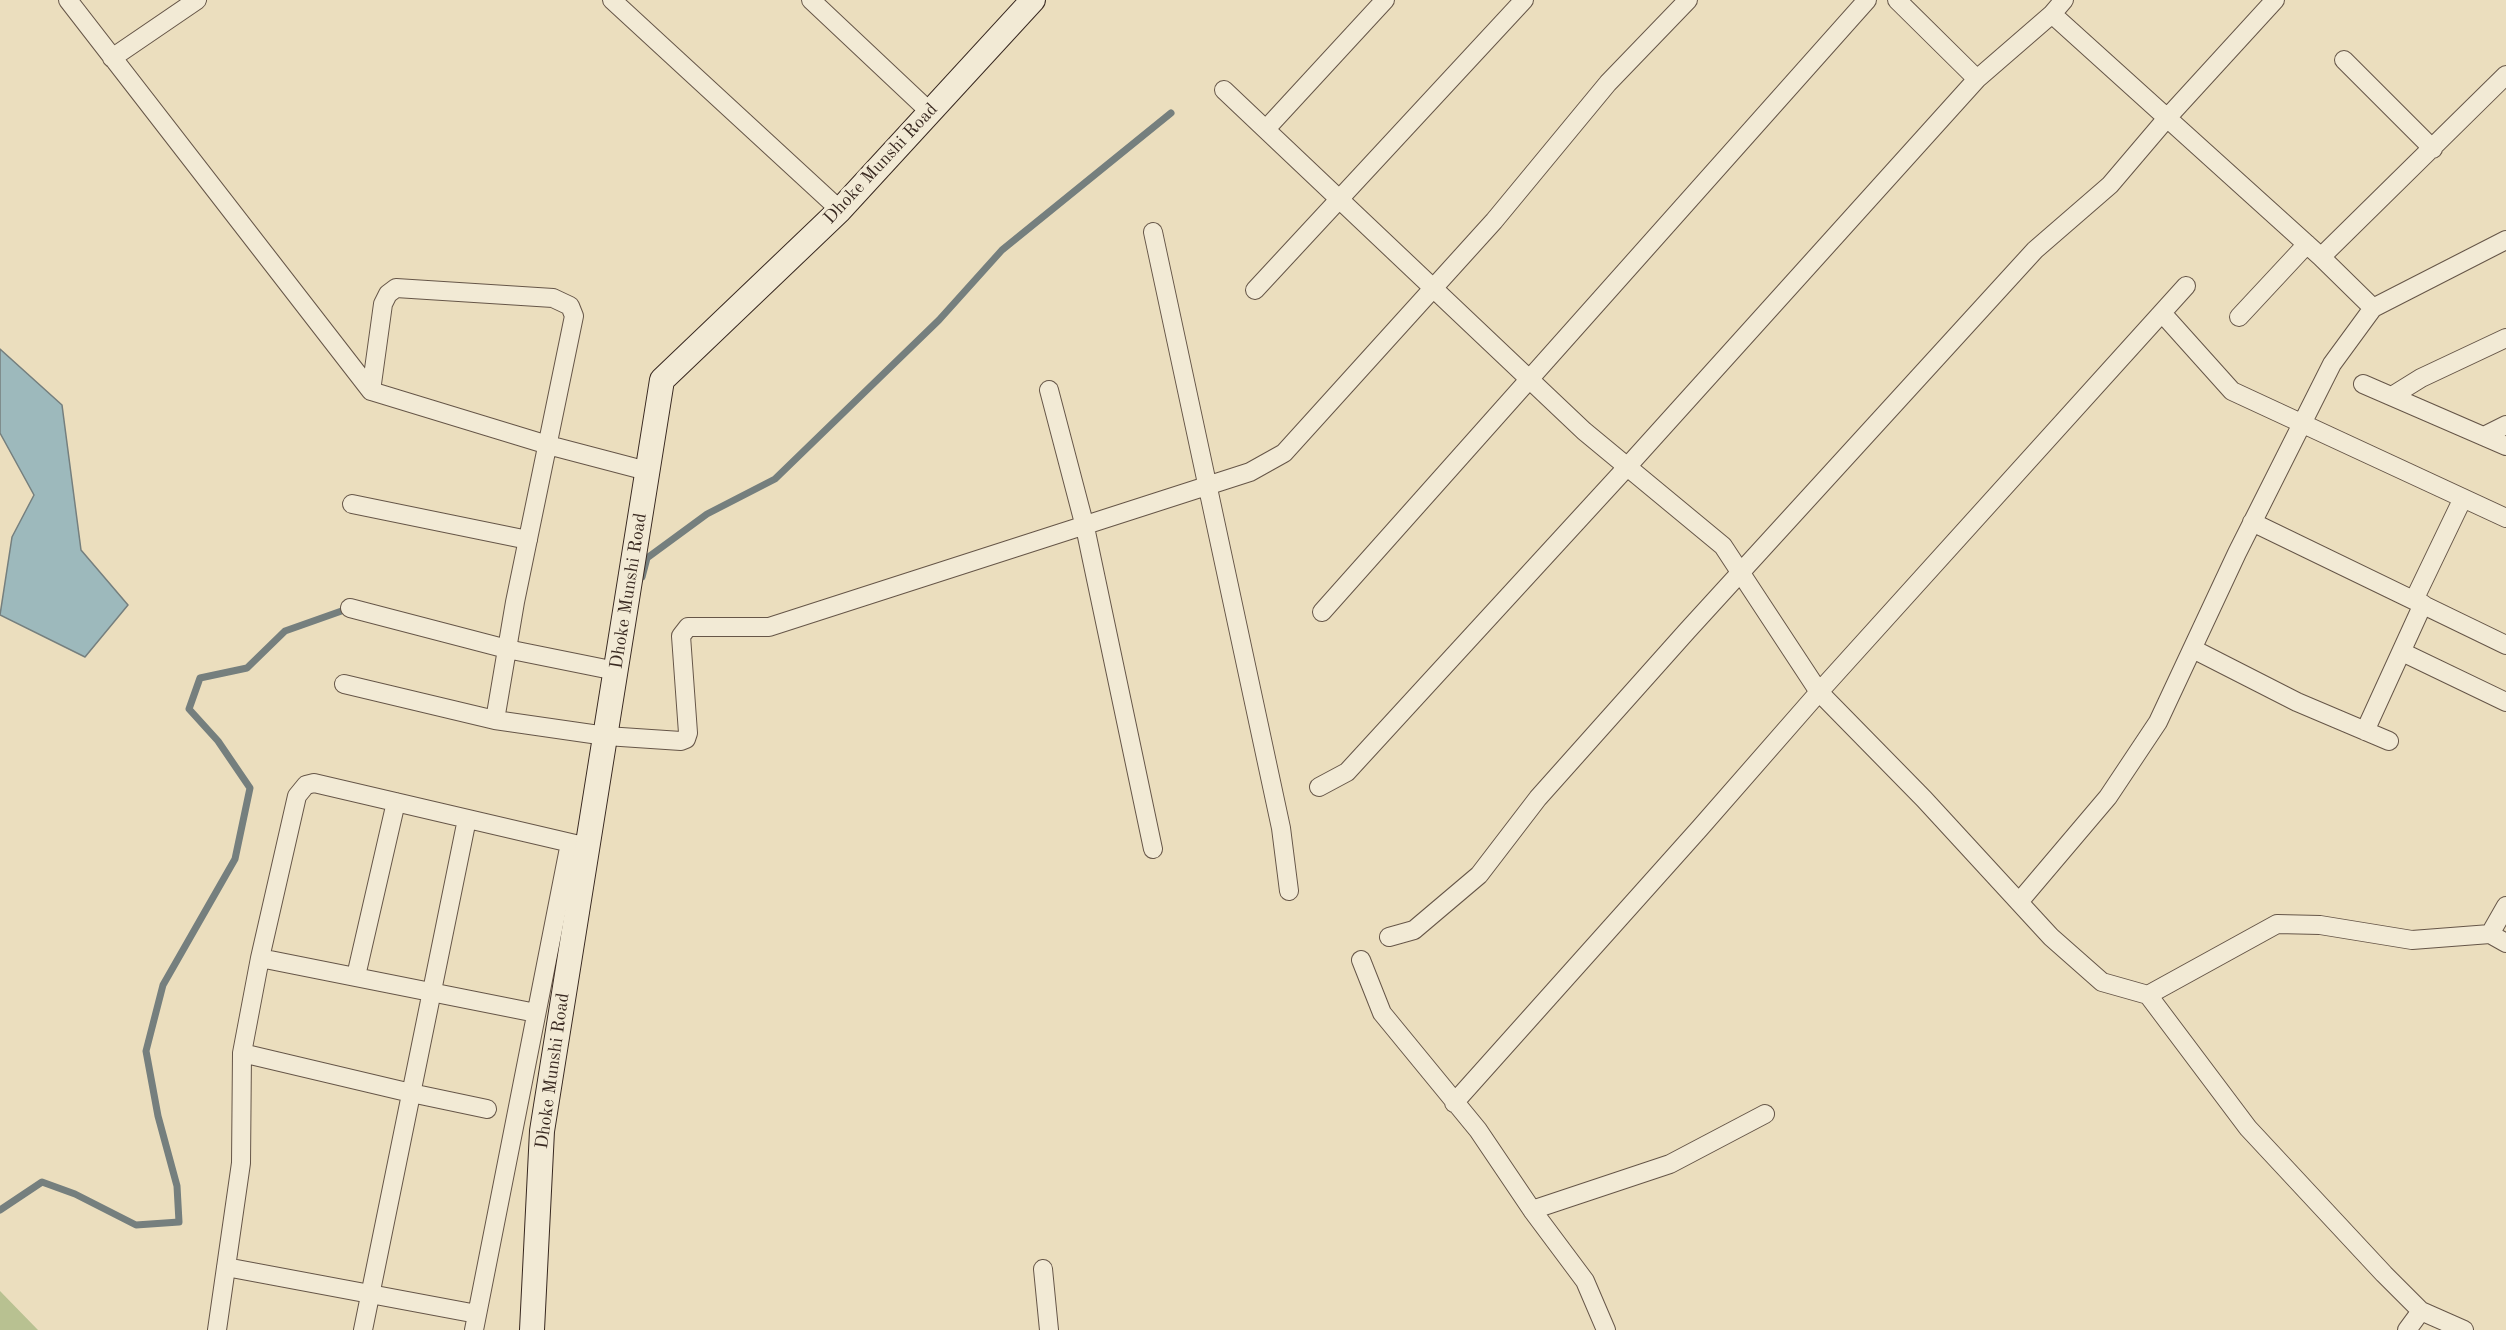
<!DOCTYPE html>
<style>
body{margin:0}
canvas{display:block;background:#ebdebe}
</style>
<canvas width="2506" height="1330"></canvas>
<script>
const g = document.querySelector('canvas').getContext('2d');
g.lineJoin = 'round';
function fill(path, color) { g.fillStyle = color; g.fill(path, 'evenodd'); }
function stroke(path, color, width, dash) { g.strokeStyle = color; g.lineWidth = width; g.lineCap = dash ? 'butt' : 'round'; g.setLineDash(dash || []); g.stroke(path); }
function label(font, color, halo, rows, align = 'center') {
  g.font = font + ' "Old Standard TT",serif'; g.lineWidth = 6; g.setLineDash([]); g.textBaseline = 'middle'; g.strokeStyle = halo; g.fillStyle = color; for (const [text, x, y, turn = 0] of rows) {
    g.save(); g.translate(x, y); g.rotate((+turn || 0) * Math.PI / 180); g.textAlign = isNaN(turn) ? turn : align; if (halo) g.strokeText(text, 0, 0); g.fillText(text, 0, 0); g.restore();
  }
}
fill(new Path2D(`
 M0,1291L38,1330H0Z`), '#b8c191');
const water = new Path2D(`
 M0,349L62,405L81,550L128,605L85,657L0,615L12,537L34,495L0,433Z`);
fill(water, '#9db9bc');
stroke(water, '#757f7e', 1.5);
stroke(new Path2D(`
 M642,577L647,558L707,514L775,479L939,320L1002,250L1171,113
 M0,1210L42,1182L75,1194L136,1225L179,1222L177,1186L158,1116L146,1051L163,985L235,859L250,788L218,741L189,709L200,678L247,668L285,631L350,608`), '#757f7e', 7);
const street = new Path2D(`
 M68,0L371,391L548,445L647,471
 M612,0L840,210
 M811,0L930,112
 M1897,0L1977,79L2052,14L2321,257L2373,308L2506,240
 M2052,14L2064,0
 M112,58L197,0
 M2344,60L2433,149
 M1224,90L1584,431L1723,546L1819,692L1924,799L2051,937L2102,982L2148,995L2248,1128L2384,1274L2421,1311L2464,1330
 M1266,129L1385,0
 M1153,232L1281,828L1289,891
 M2321,257L2506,75
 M1255,290L1524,0
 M2162,313L2232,391L2506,518
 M2239,317L2307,244
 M2363,384L2506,446
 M1049,390L1085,527L1153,849
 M371,391L383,304L388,294L396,288L553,298L570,306L574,316L515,602L495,720
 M2392,396L2421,378L2506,338
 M2484,436L2506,425
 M352,504L528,540
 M2252,522L2506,645
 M2414,600L2463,498
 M350,608L507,649L616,671
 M1322,612L1867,0
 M2193,649L2297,702L2389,741
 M2402,652L2506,702
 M344,684L495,720L606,736L681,741L686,739L688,733L681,636L688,627H769L1250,472L1284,453L1494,221L1608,83L1688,0
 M2365,731L2423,604
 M1319,787L1347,772L1627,467L1977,79
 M2019,902L2108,797L2158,722L2237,553L2332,364L2373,308
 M2490,934L2506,943
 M1389,937L1414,930L1479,875L1538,798L1687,631L2035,250L2110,185L2167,118L2275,0
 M260,958L536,1013
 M1361,960L1382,1013L1478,1130L1532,1210L1585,1281L1606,1330
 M356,976L396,802
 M2148,995L2277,924L2320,925L2412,940L2490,934L2506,906
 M242,1053L411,1093L487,1109
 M1454,1103L1700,828L1819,692L2186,286
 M1532,1210L1670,1164L1765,1114
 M226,1267L477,1314
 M1043,1269L1049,1330
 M217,1330L241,1163L242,1053L260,958L297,796L306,785L314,783L588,847
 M363,1330L467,819
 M474,1330L570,843
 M2407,1330L2421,1311`);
const secondary = new Path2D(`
 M532,1330L542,1131L662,380L840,210L1033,0`);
stroke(street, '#665648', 20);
stroke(secondary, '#392921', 26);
stroke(street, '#f2ead5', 18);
stroke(secondary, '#f2ead5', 24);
label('18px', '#392921', '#f2ead5', [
 ["Dhoke Munshi Road",881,164,-47],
 ["Dhoke Munshi Road",629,591,-81],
 ["Dhoke Munshi Road",553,1071,-82]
]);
</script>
